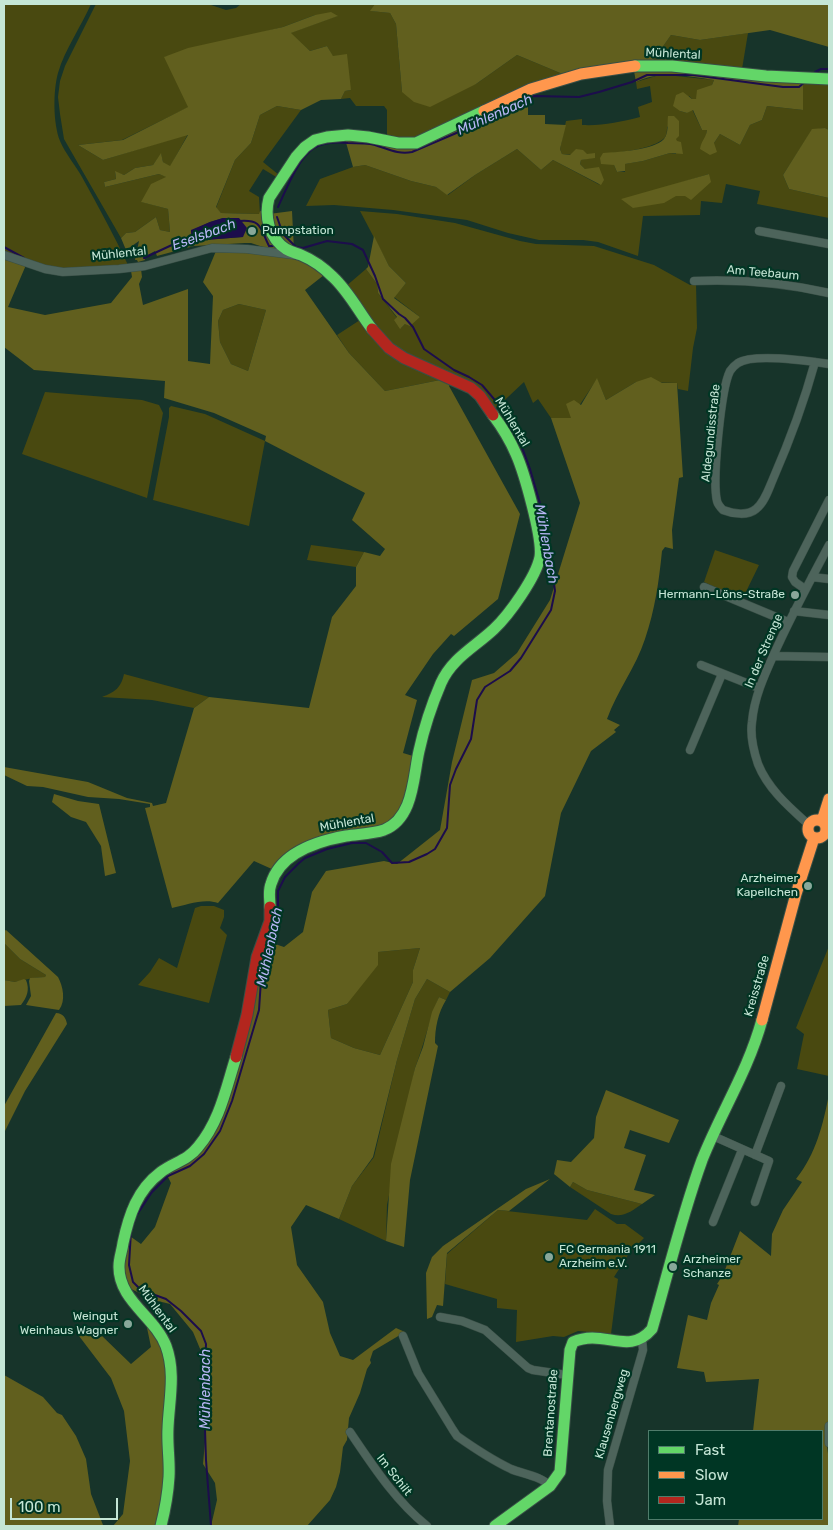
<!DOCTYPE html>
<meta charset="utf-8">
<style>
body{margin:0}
#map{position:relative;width:833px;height:1530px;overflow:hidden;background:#17342a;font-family:Rubik,sans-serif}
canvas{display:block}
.frame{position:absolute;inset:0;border:5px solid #c5e6d6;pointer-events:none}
.legend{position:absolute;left:648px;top:1430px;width:175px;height:90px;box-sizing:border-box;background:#003624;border:1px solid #4f7c6b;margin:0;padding:6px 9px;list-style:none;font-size:15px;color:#c5e6d6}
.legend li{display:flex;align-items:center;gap:10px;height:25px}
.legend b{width:25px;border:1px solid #4f7c6b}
.scale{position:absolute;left:10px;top:1498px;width:108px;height:22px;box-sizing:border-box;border:2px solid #c5e6d6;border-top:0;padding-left:6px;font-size:15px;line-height:18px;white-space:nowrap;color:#c5e6d6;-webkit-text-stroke:4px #003624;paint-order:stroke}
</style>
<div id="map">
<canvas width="833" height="1530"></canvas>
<div class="frame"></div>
<ul class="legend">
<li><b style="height:6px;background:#63d668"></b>Fast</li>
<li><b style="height:6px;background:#ff974d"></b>Slow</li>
<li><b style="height:6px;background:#b3261e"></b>Jam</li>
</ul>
<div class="scale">100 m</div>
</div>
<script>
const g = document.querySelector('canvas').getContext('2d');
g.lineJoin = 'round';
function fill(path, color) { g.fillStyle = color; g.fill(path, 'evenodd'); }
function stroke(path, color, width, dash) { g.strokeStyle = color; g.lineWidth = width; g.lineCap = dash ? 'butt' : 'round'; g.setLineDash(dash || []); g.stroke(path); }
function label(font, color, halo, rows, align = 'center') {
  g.font = font + ' Rubik,sans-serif'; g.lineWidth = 4.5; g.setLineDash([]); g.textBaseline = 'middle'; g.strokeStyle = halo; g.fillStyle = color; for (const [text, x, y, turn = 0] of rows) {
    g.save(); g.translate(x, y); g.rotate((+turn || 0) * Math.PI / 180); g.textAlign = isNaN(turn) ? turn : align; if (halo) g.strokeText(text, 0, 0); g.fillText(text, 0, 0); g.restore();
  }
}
fill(new Path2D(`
 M4,4H91C81,27 65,49 58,73C53,91 53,123 60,141C65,153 76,166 82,177C98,206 114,235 128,265L70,271L40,266L4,253Z
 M96,4H208L226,10L236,8L241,4H375L371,11L390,13L396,24L402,92L476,84L517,55L565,75L545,79L523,86L413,139L387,138V110L384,106H356L350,98L341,99L345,91L351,90L327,46L310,51L290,33L337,16L315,15L283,27L165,57L189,107L122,140L78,145L103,160L188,134L170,167L163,162L161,154L153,165L135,168L124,175L115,172L116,179L104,182L105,187L159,174L167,177L142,202L168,209L170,232L160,230L156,217L135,232L126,233L121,238L64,139L60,114L58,97L60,81L65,66Z
 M748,33L742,69L652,62L671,35L700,40Z
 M656,76H676L714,80L712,85L696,99H692L689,96L680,111L687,113L692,109L702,130H707L706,137L714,143L720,134L740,145L750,125L762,120L767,106L803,110V80L829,82V130L825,128L812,130L783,175L789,189L829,198V218L757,204L760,191L726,184L722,203L701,201L700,215L643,216L638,256L598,242L583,240H539L508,233L467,220L393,210L334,205L306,206L320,179L353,167L365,165L411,181L436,187L448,195L475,175L517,149L541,170L553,160L600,185L580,164L581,160L595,157L562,154L560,149L566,121L582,119V125C602,126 620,122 640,117L638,107L652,102L650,86L637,89L636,82ZM667,126L676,139V154L670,153L643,161L624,164L625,172H617L614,165L603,154C620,152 648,150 662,140C667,137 667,132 667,126ZM709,174L685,196L640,195Z
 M277,106L301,110L263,162L279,175L278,178L263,169L249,191L259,197L260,214L221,213L216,208L235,160L251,143L260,115Z
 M360,211L397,214L455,223L520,241L536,244L594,246L654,265L690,285L696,284L697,328L693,348L688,391L678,389L677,383L636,382L606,400L597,379L571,418H551L538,399L533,403L524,382L493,411L442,372L391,346L345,287L366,269L377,284L378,293L397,318L401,328L405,324L420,317L394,297L406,283L389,266Z
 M239,304L266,310L248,371L231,364L220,342L218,321L223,310Z
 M360,320L440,380L385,391L349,353L337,335Z
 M45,392L142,400L159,405L163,413L147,498L22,454Z
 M171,406L205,414L265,441L249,526L153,500L169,417V408Z
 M311,545L364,552L356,567L307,560Z
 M715,550L759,565L742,600L704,582Z
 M124,674L209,697L194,708L152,700L102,697C115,692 121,688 124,674Z
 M201,906H214L224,910V917L220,928L227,935L209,1003L138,985L150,972L159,958L177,968L195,908Z
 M4,943L20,959L46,975L45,977L33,978L15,982L4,980Z
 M829,946V1076L797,1069L804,1034L796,1028Z
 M420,948L413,970V982L380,1055L354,1048L331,1038L328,1010L347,1004L378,952Z
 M427,979L450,992L446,1000L439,997C429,1020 424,1045 415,1068L387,1205L386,1241L339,1219L352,1186L374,1157L397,1060L415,999Z
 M573,1182L587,1190L642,1204C632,1211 623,1218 611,1214L570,1187Z
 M595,1209L617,1224H625L644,1238L630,1252L614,1277L618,1279L611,1334L578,1331L564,1337L553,1336L516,1342L517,1310L497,1308V1299L445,1284L447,1254L498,1210L587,1220Z`), '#494910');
fill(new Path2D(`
 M375,4H829V47L770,30L700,40L671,35L652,62L565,75L517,55L476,84L430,107L414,102L402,92L396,24L390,13L370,11Z
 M331,12L338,16L291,33L310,51L327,46L333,56L347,54L351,90L345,91L341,99L321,100L301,110L277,106L260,115L251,143L235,160L216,207L221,213L259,214L260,211L265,212L278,252L251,243H245L194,246L157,256L155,251L144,257L145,260L138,262L137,260H135L139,241L126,250L121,238L126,233L135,232L156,217L160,230L170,232L168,209L141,202L151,184L166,177L159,174L105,187L104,182L116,179L115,171L124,175L135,168L153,165L161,153L163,162L170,166L188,135L103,160L78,145L123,140L188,107L164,57L188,48L283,27L315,15ZM223,218H238L243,237L192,241L191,231L210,222Z
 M651,69L803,80V110L767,106L762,120L750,125L740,145L720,134L714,143L717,152L710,155L700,149C701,141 706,138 707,130H702L693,110L687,113L680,111L673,106L676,95L683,92L692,99H696L697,90L712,85L714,80C689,76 659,70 636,82L634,71Z
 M528,93V115H545V124L566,125L560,149L562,154L570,155L576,149L583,150L587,154L595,153V158L581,160L580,164L585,169L599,167L604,180L601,185L553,160L541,170L517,149L475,175L447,195L436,187L411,181L365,165L353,167L345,139L359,138L401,149Z
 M668,116H674L679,121V136L676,139L677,141L681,142L683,154L670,153L643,161L625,164V171L617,172L614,165L601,164L600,158L603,153C618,152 654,150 664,139C669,133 667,123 668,116Z
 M825,128L829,130V198L789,189L783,175L812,129Z
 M709,174L711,182L691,200L685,196H676L664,203L633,208L621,199Z
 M292,211L294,251L279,240L269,214Z
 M374,236L389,266L406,283L394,298L420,317L410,326L405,324L400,329L394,320L397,317L378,293L377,284L366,269L368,267Z
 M216,251L296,256L324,275L305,290L349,353L385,391L440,380L450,383L449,386L520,514L498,599L454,636L451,634L433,654L405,695L417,700L403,753L413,756L407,792L396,818L384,827L335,835L274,870L254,861L218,903C204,898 186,905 172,908L145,808L150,807V804L119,799L88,797L43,787L27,786L4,775V767L88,782L127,798L152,803L153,806L166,803L194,708L209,697L309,708L332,617L356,586V567L364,552L380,556L385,549L352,520L365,493L265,441L266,436L214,413L164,398L165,381L34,370L4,347V258L26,265L8,307L45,315L111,303L132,277L131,271L141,269L142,277L139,284L143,305L188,289V361L210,364L213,296L203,282ZM239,304L266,310L248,371L231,364L220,342L218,321L223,310Z
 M651,377L662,383H677L683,477L679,478L672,530L673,549L665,547L662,551C659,581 655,610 645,639C636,667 617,691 607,719L620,725L614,730L616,732L591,751L561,813L545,896L490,958L450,992L427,979L415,999L397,1060L373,1157L352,1186L339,1219L306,1205L291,1227L297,1265L323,1302L330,1333L340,1356L353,1360L396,1328L405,1332L373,1351L370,1360L371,1363L367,1369L360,1393L349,1418L347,1440L343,1447L340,1472L336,1487L330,1500L307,1526H211L217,1500L215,1483L203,1464L211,1375L193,1332L170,1304L154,1300L129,1288L123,1274L127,1234L141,1244L155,1227L171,1183L165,1171L209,1139L266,941L284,947L303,932L312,892L326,871L384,861L397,864L440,830L452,762L472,680L494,673L517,653L550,600L580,503L551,418H571L566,404L574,400L581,405L597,378L606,400L636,382ZM420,948L413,970V982L380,1055L354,1048L331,1038L328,1010L347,1004L378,965V952Z
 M54,794L78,801L99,804L116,873L105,876L101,846L86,822L71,817L52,802Z
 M6,930L58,977C63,986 66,1001 59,1010L26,1005L31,996L29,981L30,978L45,977L46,975L20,959L4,943V931Z
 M24,979L26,980C30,990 27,997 21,1005L4,1006V980L15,982Z
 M439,997L446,1000C438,1013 435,1028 435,1043L438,1046L410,1180L404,1247L386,1241L391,1164L415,1068L423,1047L432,1012Z
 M56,1013C63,1013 66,1018 67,1024L25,1091L4,1133V1106Z
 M606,1090L679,1120L669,1143L630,1130L624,1148L646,1155L634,1190L655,1195L642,1204L587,1190L573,1182L570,1187L554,1174L557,1160L571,1162L594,1138L596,1117Z
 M829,1094V1416L826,1437L829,1462V1526H738L739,1519H822V1431H753L759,1379L706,1382L704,1372L677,1368L688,1315L707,1320L711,1303L719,1285L717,1284L723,1275L740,1231L771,1256L772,1234L783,1210L802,1182L796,1179C816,1154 823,1125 829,1094Z
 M550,1179L509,1211L498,1210L447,1253L443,1306L437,1305L432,1317L427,1319L426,1273L432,1257L443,1246L526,1189Z
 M146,1323L155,1333L167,1364L165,1463L158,1526H113L123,1514L130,1461L124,1411L111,1378L79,1336L87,1330L97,1339L102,1336L131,1364L151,1347Z
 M4,1375L43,1397L57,1413L62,1415L76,1436L86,1459L91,1494L103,1525L111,1526H4Z`), '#615f1e');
fill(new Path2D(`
 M223,218H239L247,228L243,237L192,241L191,230L210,222Z`), '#1c0d4c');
stroke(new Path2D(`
 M815,72L821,69H829
 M278,207C286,190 298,158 314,148C324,142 337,142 348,143C357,143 367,143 375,145C388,149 399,155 412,152L482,122L520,101L534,96L579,97L599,92L632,82L647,75H693L783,87H799L805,82
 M239,221C262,219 260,228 269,246H275
 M4,247L24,258
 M144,258L174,244L193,239
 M211,1526L206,1460L204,1399L206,1344L201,1331L181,1311L166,1299L141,1290L133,1282L129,1265L131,1231L136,1216L152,1192L168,1176L190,1166L204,1154L220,1131L232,1101L259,1010L261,980L271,944L276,932L278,919V891L285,877L299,863L305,858L327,849L352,843H366L382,852L392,863L409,862L427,854L435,849L447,828L450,785L456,769L471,739L477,700L485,687L510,671L521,658L551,610L555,591L550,554L541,507L530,469L520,442L500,406L482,385L469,377L454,370L424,349L413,327L405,318L399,314L383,299L375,276L363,250L352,244L327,241L303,248L296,247L283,234L277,217`), '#1c0d4c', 2);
const street = new Path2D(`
 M759,231L829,244
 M4,255L45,269L63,272L119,269L145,266L212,248L247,249L294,255
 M694,281C739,279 785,283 829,293
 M815,362C804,402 790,440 773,479C769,488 765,502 756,509C748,516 733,514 723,510C720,507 718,505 717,501C712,480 721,389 730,371C732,368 735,365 738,363C754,353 809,361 829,364
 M812,577L829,579
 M704,587L788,622
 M805,589L795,582L792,577L793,571L829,500
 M794,611L829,615
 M773,656L829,657
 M701,665L759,688
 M690,750L722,674
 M809,825C789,807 768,789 758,764C754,752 750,735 752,722C754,698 764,676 774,654C791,616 810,581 829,545
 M713,1136L769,1161L755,1202
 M755,1155L781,1086
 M713,1222L742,1150
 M440,1317L462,1321L485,1330L528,1368L533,1370L567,1375
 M403,1336L418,1373L453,1430L457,1436C474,1448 492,1460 511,1469C523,1474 541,1476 550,1486
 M829,1426V1443
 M350,1432C373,1466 395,1500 427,1526
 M610,1526L607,1501L608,1470L643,1350L642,1339`);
const fast = new Path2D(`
 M635,66H672L766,76L829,79
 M372,329C359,312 349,292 333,277C324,268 313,260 301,255C296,253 291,252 286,249C269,238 264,217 269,198L296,157L305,147L315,140L327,137L348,135L368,137L398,143H416L484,111
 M270,907C270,899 268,891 271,884C280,853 318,841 346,836C359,834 372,834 384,830C414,818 413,777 419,751C424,728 432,704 441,683C452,658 475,647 494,629C509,615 536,577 540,557C543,538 524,472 516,454C510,440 502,427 493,415
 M161,1526C165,1510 168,1494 169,1477C170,1461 167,1445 168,1428C169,1401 176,1373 166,1346C155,1317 118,1300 119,1266C119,1258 122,1251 123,1243C129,1215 137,1190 161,1172C174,1162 187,1161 198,1147C220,1121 226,1088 236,1057
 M495,1526L550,1486L560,1472L570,1350L573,1342C604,1328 628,1357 652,1329C668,1273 682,1215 702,1160C721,1112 748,1071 762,1020`);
const slow = new Path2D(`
 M484,111L531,89L581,74L635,66
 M808 829a9 9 0 1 1 18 0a9 9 0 1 1-18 0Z
 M822,821L829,799
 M762,1020L796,894L814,838`);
const jam = new Path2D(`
 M372,329L389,348L404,358L471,388L480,396L493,415
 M236,1057L247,1015L257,957L270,921V907`);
stroke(street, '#394f46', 9);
stroke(fast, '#394f46', 13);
stroke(slow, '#394f46', 13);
stroke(jam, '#394f46', 13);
stroke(street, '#4d645b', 8);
stroke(fast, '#63d668', 11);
stroke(slow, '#ff974d', 11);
stroke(jam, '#b3261e', 11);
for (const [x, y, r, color] of [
 [252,231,5,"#88a89a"],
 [795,595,5,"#88a89a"],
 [808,886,5,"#88a89a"],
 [549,1257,5,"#88a89a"],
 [673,1267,5,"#88a89a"],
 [128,1324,5,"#88a89a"]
]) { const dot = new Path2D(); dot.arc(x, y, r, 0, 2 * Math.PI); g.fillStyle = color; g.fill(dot); stroke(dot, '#003624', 2); }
label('12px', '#c5e6d6', '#003624', [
 ["Mühlental",673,54,3],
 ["Mühlental",119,254,-6],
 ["Am Teebaum",763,273,5],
 ["Mühlental",512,422,59],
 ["Aldegundisstraße",711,433,-84],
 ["In der Strenge",764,651,-67],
 ["Mühlental",347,823,-10],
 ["Kreisstraße",757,986,-74],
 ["Mühlental",157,1309,54],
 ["Brentanostraße",551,1413,-86],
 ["Klausenbergweg",612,1414,-74],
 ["Im Schilt",394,1475,52]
]);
label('12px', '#c5e6d6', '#003624', [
 ["Pumpstation",262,231],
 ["Hermann-Löns-Straße",785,595,"right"],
 ["Arzheimer",798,879,"right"],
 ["Kapellchen",798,893,"right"],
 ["FC Germania 1911",559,1250],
 ["Arzheim e.V.",559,1264],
 ["Arzheimer",683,1260],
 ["Schanze",683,1274],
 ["Weingut",118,1317,"right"],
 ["Weinhaus Wagner",118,1331,"right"]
], 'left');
label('italic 14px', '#b7b6f5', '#003624', [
 ["Mühlenbach",495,115,-24],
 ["Eselsbach",204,235,-20],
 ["Mühlenbach",546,544,80],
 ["Mühlenbach",270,947,-78],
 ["Mühlenbach",206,1389,-90]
]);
</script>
